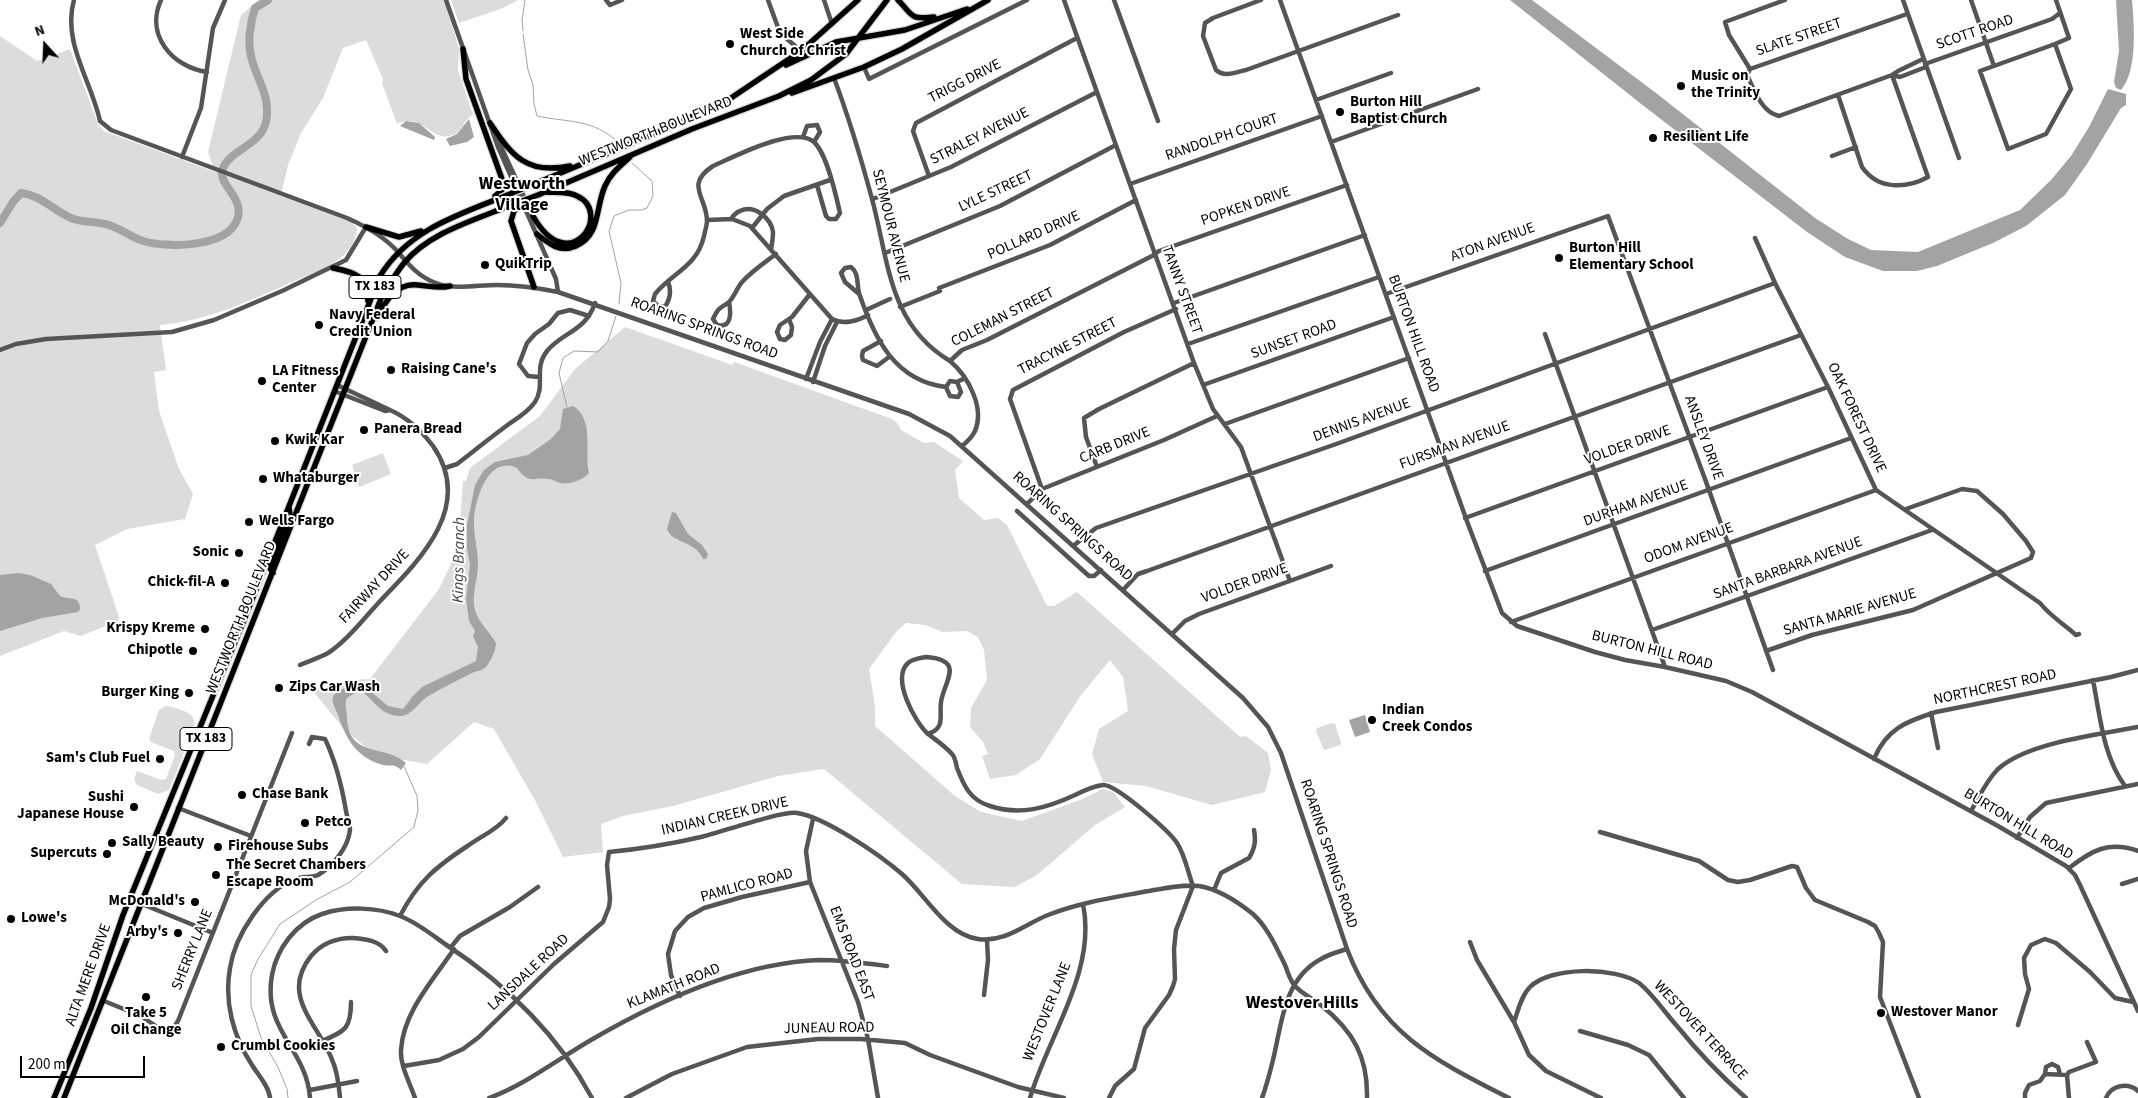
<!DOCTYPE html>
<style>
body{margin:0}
#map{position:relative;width:2138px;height:1098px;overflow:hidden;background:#fff;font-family:"Source Sans 3",sans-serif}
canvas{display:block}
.north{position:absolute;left:20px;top:20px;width:50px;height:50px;-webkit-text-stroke:4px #fff;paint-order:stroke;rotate:340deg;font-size:14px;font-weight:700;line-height:20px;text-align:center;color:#000}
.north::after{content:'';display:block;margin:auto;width:18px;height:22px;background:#000;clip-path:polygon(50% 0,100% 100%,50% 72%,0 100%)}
.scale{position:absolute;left:20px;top:1056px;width:125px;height:22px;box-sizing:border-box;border:2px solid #000;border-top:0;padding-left:6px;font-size:15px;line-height:18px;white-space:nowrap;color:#000;-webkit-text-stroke:4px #fff;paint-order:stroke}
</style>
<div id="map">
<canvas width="2138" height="1098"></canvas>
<div class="north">N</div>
<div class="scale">200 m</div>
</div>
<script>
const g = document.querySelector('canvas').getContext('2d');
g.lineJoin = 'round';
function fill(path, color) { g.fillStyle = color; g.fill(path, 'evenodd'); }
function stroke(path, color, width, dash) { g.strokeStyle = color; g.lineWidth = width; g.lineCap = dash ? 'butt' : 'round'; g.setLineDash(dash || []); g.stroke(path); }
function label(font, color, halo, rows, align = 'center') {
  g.font = font + ' "Source Sans 3",sans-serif'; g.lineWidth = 4; g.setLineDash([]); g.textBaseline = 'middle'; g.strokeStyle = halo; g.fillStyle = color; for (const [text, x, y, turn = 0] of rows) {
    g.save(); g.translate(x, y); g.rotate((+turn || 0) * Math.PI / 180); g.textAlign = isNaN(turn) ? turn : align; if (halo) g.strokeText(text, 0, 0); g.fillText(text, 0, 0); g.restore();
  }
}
fill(new Path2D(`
 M259,0H445L459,49L458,70L473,115C463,120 463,130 455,134C432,146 424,111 397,124L382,83L383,79L366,40L343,48L323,98L301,133L288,165L281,195L351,221L357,228C357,237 351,249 344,255C332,267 313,273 297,280C253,299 209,321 160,325L166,370L154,372L159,411L179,469L193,494L185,519L127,529L95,545L119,617L118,621L81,636L64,631L0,656V36L37,61L70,49L98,124L104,131L215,172L208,152L241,15Z
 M451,0H518L503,8L459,23Z
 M625,327L732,365L734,362L892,419L898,424L901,430L924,443L934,442L963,461L955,470L959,498L984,520L998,518L1007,525L1047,606H1054L1077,592L1240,737L1246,736L1268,753L1271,770L1265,792L1212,805L1146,786L1103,782L1092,754L1099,729L1128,711L1123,677L1110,660L1081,695L1040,759L1016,775L990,779L982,756L988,754L983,742L970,727L971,708L987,680L984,650L978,637L967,631L942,632L926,625L906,623L896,632L869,669L875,706V726L955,796L981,812L1022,821L1080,800L1103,789L1113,792L1125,807L1095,825L1037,875L1015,887L962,884L824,769L778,776L673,806L623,816L601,824L603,852L563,857L536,802L494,729L474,722L427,764L375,755L343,728L313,691L347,680L370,679L439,589L458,549L463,481H466L470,468L540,416L575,369Z
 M383,453L391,474L359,487L352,465Z
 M165,706C172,706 177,709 184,711C203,718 191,735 185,748L181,747L180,749L184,753L169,790L158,794L137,785L134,779L137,771L161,780L166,779L175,755L174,751L151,742L149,739L159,710Z
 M1332,723L1335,724L1341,742L1340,745L1324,750L1316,731L1317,728Z`), '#dcdcdc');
fill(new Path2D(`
 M1510,0H1532L1656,93L1815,218L1848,239L1871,250L1918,252L2020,210L2051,180L2071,156L2089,127L2108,89L2126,94V105L2121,108L2087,164L2065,195L2026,226L1993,243L1937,266L1917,271H1883L1845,257L1807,232L1640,103Z
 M2116,0H2132C2134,25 2138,70 2121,90L2116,88L2114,82L2119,51Z
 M469,119L474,137L467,142L450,146L446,139L457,134Z
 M406,121L419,123L435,137L434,140L400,126Z
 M573,406C595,420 584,452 589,473C583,480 569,485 560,483C556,482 552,479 549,479C533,476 530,486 517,468C489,455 476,497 474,518C473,533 478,549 478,564C478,579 471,595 475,610C478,622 490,632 496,643C496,650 491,661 486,667C482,671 476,671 472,673C457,681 441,688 427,697C418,703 412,716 400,716C381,716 374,700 360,690L347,698C344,704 347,710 347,717C348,759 386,744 406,763L401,770C393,763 392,767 383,765C358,758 347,741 339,718C337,710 331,704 333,696C339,689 354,683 363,685L388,706L403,709L413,696L422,687L476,661L478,647L473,636L475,631L469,621L466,599L470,564L467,548V525L475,485L484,470L495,462L528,455L551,439L560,429L563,409Z
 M672,512L676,513L688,534L702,545L708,554L706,559H703C694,539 672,544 667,529Z
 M18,573L30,575L51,584L60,596C69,600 80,595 80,609L78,612L42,618L0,631V575Z
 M1365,715L1370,732L1355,737L1349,720Z`), '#a3a3a3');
stroke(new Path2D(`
 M523,31L522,20L525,0
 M523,34L528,70L533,85L534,104L537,116C570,123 592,118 619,143
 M619,304L621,283L609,231L614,216L629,210H641L647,208L653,196L652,181L632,163
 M567,407L559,373L563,358L574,351L598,352L608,341L616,316
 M288,1098L287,1089L278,1067L261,1038L251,1006V975L257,961L280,924L316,900L350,882L414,827L418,810L417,796L404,766`), '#a3a3a3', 1);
stroke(new Path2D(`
 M0,223L13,202L21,193C41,195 53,210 71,218C83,223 97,221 109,225C121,229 131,237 143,241C167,248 226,248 237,220C246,197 216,185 223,168C230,150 261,145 266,122C271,97 258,82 252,60C247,44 250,23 255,8L268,0`), '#a3a3a3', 8);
const major = new Path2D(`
 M898,0C913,15 909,20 934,17
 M463,49L466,79L502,179V190L495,196
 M786,65L836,42L905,30L967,9
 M792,93L864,67L902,49L988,0
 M490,123C512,156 527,175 570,166
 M527,187L654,134L728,100L801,51L858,0
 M538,195L692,129L779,96L811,80L846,54L887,0
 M514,211L511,221L534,287
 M533,216C569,280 614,213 577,196C568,191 556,193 546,192
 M366,227L399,237L421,231
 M537,234C549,244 560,253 576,246C601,235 595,208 605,186C610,174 620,166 630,157
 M333,268C357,273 366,275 368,301
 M377,318C385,302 396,282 418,285C430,286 438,289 450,286
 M273,573L270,568L290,515L289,507
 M54,1098L91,1008L123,915L244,620L380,276C407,232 454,216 500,198
 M64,1098L382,296C389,285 396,273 404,263C429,233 472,221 506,207`);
stroke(major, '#dbdbdb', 8);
stroke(new Path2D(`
 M74,0C62,42 91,80 100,121L111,130L347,218C365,226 384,236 398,252C409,265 419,277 436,283C455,290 477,285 497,285C518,285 538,288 558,292L909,414L950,436L1243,698L1268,727L1281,753L1347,949C1379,1033 1434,1060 1509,1098
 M161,0C145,35 172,67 207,72
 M446,0L498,147L556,279L558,292
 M606,0L610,5L622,0
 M768,0L780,33L801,51
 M824,0L832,24
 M1064,0L1194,363L1213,409L1241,447L1290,581
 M1114,0L1158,121
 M1261,0L1213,18L1205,23L1203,36L1216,70C1225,78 1236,72 1246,70L1398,15
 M1280,0L1468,524L1502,613L1517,626L1595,652L1625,660L1665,667L1726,681L1752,692L1998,826L2066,866L2075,875L2080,885L2138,1011
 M1785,0L1725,22L1729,35L1750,69L1907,14
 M1903,0L1959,158
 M1971,0L1994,66
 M2055,44L2071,89L2046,134L2008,149L1980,71Z
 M2055,44L2069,38L2056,0
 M1925,64L2052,19L2060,13
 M864,67L869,79L1027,0
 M1750,69L1747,75C1754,89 1761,112 1779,116L1892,75L1898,71L1923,59
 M1892,75L1900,77L1926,67
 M834,78C849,118 861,158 872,199C889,261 888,324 950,361
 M1838,95L1862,167C1878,190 1906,189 1928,177L1892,75
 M1316,100L1391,73
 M803,137L807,126L817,125L820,132L814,142
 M498,140L533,216
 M1331,142L1478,89
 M1832,156L1856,147
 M182,157L201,108L213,28L225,0
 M929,176L913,131L916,123L1077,38
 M1130,184L1322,116
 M873,199L951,167L1097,92
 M731,219C733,216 737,212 740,211C754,204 771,218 773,232C773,237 772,244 771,249
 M707,220L732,219L750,226L832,319C843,325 858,321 868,315
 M752,228L767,209L784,196L830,180
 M1755,238L1775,283L1828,387L1876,490L2040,603C2050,616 2064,624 2076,635L2079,634
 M885,253L1000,206L1116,145
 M668,282C672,291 670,299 665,307L658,306L653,301L655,294C673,272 697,267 704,236C705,231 707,225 707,221C707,197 684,185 713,166C734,157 794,125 814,142C827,154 836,195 840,213L836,219H829L826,216L817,185
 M939,288L1050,245L1136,200
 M859,294L845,282L841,273L845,268L851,267C860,274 856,286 860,296C875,339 895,381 946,387
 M1386,294L1608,216L1705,479L1773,670
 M729,302C731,312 732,329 717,325L713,319C719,306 720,309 729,302C734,297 737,288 742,282C752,271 764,263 776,254
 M1174,303L1365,235
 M900,307L940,291
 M866,310L890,299
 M789,319L792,327L791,335L785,340L780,339L777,332L780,325L792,317L810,294
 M1545,334L1665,667
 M881,341L863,351L862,356L863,360L877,366L889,357
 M1188,344L1379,277
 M0,350L16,344L46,339L172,332L214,320L282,291L346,260L366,227
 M539,377L528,376L519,364L527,343L535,334L549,324L558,313L570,310L589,316
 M806,379L820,342L832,319
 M813,382L825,346L837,322
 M1203,385L1394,317
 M946,387L950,396L958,397L961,392L957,382
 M946,387L950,381L957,382L965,378
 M334,391L385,411L390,410L337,385
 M1225,424L1409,358
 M962,446C967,442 972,437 975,431C985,408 968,376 950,361L962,350L987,340L1152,256L1159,251L1347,185
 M1097,467L1086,437L1084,418L1099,409L1194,363
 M445,468L457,464C474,451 491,437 509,424C518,418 529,411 535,402C546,385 533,369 547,351C564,331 585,332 595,303
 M1042,489L1010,399L1013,390L1124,332L1176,309
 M1027,504L1042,489L1164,440L1217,416
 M1017,511L1089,576H1094L1101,570
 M1465,518L1828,387
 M1073,546L1096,528L1339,443L1775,283
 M1485,571L1851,438
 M1123,590L1138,574L1147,571L1801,335
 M1511,622L1876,490
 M1652,630L1932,530
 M1172,634L1185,621L1199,614L1331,566
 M1766,651L1812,635L1913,610L2031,558L2033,552L2026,541L2003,514L1977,491L1962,489L1906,509
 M926,657C966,660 944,681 941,702C939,716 946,728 928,734C915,722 891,679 908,663C912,659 920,658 926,657Z
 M300,665C309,661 319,658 328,653C347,641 366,616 382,599C422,558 474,505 433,446C421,430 408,418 390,410
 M2093,680C2100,716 2103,756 2125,786
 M1931,713L1938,748
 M928,734C936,740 945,746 952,754C955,757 956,763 957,768C964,786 970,800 990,806C1020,816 1047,808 1075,795C1083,791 1094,786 1103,785C1116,784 1169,831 1177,843C1185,855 1188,873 1193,886L1176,930L1174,949L1175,979L1173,986L1169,995L1145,1028L1134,1069L1115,1086L1109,1098
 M1874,759C1886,729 1907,721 1936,712L2111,677L2138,670
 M178,808L251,836
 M1971,811C1979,797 1986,781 1998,769C2028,742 2098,735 2138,727
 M813,819L806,851L810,882L858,1002L868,1039L878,1098
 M1600,832L1699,861L1728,880L1738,882L1750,880L1792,866L1797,867L1806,888L1815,900L1868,922L1875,926L1879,933L1883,942L1880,997L1919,1098
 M2017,838L2030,817L2046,803L2138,784
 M2069,868C2091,851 2109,840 2138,851
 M2122,884L2138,879
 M1214,890L1221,873L1249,858C1255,848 1256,841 1254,830
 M142,904L213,933
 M400,916C418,881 437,866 469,845C481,836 497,830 506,818
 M1470,942L1477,960L1514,1022L1529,1055L1546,1071L1601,1098
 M451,947L460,936L510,907L538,887
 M984,995L988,960L987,940
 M680,996L671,975L668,954L675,931L688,917L704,908L742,897L810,882
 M104,1001L141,1016L169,1035L178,1021L292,733
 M1514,1022C1518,1011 1521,996 1530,987C1551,966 1615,967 1639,983C1652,993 1666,1014 1677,1026C1698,1052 1721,1076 1746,1098
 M2018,1025L2029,989L2025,974L2024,958L2031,945L2045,939L2056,943L2090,972L2115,998L2133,1002
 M1580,1031L1628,1045L1649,1055L1684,1098
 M322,1041C346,1031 351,1028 351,1002
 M404,1066L439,1060L463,1049L479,1037L554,964L603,922L609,907L610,899L607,865L609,852C640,849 671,844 701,837C722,832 780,811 797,813C825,817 880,855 902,874C925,894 946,935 978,939C1005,943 1025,924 1048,915C1078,903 1111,898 1143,892C1161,889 1181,884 1199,886C1218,889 1238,902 1253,914C1268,928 1276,947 1285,965C1288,972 1290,981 1295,986C1302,994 1314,999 1322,1006C1353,1031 1368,1057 1367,1098
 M2045,1074L2046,1067L2052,1064L2058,1067L2060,1074
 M310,1090L357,1081
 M270,1098C269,1086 258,1075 252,1065C233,1036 224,1002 230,968C235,935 264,891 295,879C302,876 312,878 318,875C333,866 348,848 350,830C350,824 347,817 346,811C342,787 336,762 325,739L312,737L309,744
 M310,1098C307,1049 262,1031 272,975C277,948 296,923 322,914C346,906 377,907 400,916C416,922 431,934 445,944C506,984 557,1033 592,1098
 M340,1098C339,1084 337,1070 331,1057C317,1023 280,995 311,956C322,943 335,938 352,938C364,939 379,940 386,951
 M415,1098C410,1083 400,1066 401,1050C403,1012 434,979 454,949
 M489,1098C525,1085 558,1059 591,1040C658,1001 740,963 819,960C842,960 864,963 887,966
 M626,1098L672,1074L747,1047L818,1039H861L905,1043L930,1055L1018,1087L1064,1098
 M1030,1098C1048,1036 1097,971 1083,904
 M1262,1098C1266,1087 1269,1076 1272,1064C1282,1026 1282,980 1321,959C1329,954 1338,952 1347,949
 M2025,1098V1093L2029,1085L2040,1081L2045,1074L2067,1075
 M2069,1098L2067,1075L2069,1072L2096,1062L2087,1042
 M2106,1098C2111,1085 2128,1082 2138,1091`), '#555', 4.5);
stroke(major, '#000', 5.5);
const majorBridge = new Path2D(`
 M500,198L527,187
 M506,207L538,195
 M514,211L528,201`);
stroke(majorBridge, '#dbdbdb', 8, []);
stroke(majorBridge, '#000', 5.5);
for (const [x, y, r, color] of [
 [730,44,5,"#000"],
 [1681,86,5,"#000"],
 [1340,112,5,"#000"],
 [1653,138,5,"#000"],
 [1559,258,5,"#000"],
 [485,265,5,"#000"],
 [319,325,5,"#000"],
 [391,370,5,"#000"],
 [262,381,5,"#000"],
 [364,430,5,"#000"],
 [275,441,5,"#000"],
 [263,479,5,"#000"],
 [249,522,5,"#000"],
 [239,553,5,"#000"],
 [225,583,5,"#000"],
 [205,629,5,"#000"],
 [193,651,5,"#000"],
 [279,688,5,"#000"],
 [189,693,5,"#000"],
 [1372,720,5,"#000"],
 [160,759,5,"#000"],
 [242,795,5,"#000"],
 [134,807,5,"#000"],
 [305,823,5,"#000"],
 [112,843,5,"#000"],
 [218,847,5,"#000"],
 [107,854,5,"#000"],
 [216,875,5,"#000"],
 [195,902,5,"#000"],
 [11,919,5,"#000"],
 [178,933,5,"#000"],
 [146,997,5,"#000"],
 [1881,1013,5,"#000"],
 [221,1047,5,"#000"]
]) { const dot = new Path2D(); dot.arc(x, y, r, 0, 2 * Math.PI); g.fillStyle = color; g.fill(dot); stroke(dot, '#fff', 2); }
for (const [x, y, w] of [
 [375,287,52],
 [206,739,52]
]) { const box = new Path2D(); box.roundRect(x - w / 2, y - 11.5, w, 23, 4); g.fillStyle = '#fff'; g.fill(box); stroke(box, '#000', 1); }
label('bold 14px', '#000', null, [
 ["TX 183",375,287],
 ["TX 183",206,739]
]);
label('15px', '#000', '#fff', [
 ["SCOTT ROAD",1975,33,-19],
 ["SLATE STREET",1799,38,-19],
 ["TRIGG DRIVE",965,82,-27],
 ["WESTWORTH BOULEVARD",656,132,-22],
 ["STRALEY AVENUE",980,137,-27],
 ["RANDOLPH COURT",1222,138,-19],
 ["LYLE STREET",996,192,-25],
 ["POPKEN DRIVE",1246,207,-19],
 ["SEYMOUR AVENUE",890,226,76],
 ["POLLARD DRIVE",1034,236,-24],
 ["ATON AVENUE",1493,243,-20],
 ["TANNY STREET",1181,290,70],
 ["COLEMAN STREET",1003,318,-27],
 ["ROARING SPRINGS ROAD",704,329,20],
 ["BURTON HILL ROAD",1413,334,70],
 ["SUNSET ROAD",1294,340,-20],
 ["TRACYNE STREET",1068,347,-27],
 ["OAK FOREST DRIVE",1856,418,65],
 ["DENNIS AVENUE",1362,421,-20],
 ["ANSLEY DRIVE",1703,438,70],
 ["CARB DRIVE",1115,446,-22],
 ["FURSMAN AVENUE",1455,446,-20],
 ["VOLDER DRIVE",1628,446,-20],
 ["DURHAM AVENUE",1636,504,-20],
 ["ROARING SPRINGS ROAD",1072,527,42],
 ["ODOM AVENUE",1689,544,-20],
 ["SANTA BARBARA AVENUE",1788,569,-20],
 ["VOLDER DRIVE",1245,584,-20],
 ["FAIRWAY DRIVE",375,587,-47],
 ["SANTA MARIE AVENUE",1850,613,-16],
 ["WESTWORTH BOULEVARD",242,618,-68],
 ["BURTON HILL ROAD",1652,651,14],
 ["NORTHCREST ROAD",1995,688,-12],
 ["INDIAN CREEK DRIVE",725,817,-13],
 ["BURTON HILL ROAD",2018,825,31],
 ["ROARING SPRINGS ROAD",1328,854,72],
 ["PAMLICO ROAD",747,886,-15],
 ["SHERRY LANE",193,950,-68],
 ["EMS ROAD EAST",851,954,69],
 ["LANSDALE ROAD",529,973,-43],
 ["ALTA MERE DRIVE",89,975,-70],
 ["KLAMATH ROAD",674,987,-22],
 ["WESTOVER LANE",1048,1012,-68],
 ["JUNEAU ROAD",829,1029,-1],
 ["WESTOVER TERRACE",1700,1031,47]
]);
label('bold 15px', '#000', '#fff', [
 ["West Side",740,35],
 ["Church of Christ",740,52],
 ["Music on",1691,77],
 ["the Trinity",1691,94],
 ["Burton Hill",1350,103],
 ["Baptist Church",1350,120],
 ["Resilient Life",1663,138],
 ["Burton Hill",1569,249],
 ["Elementary School",1569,266],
 ["QuikTrip",495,265],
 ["Navy Federal",329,316],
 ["Credit Union",329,333],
 ["Raising Cane's",401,370],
 ["LA Fitness",272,372],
 ["Center",272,389],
 ["Panera Bread",374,430],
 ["Kwik Kar",285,441],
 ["Whataburger",273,479],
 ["Wells Fargo",259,522],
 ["Sonic",229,553,"right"],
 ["Chick-fil-A",215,583,"right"],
 ["Krispy Kreme",195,629,"right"],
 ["Chipotle",183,651,"right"],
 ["Zips Car Wash",289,688],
 ["Burger King",179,693,"right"],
 ["Indian",1382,711],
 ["Creek Condos",1382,728],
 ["Sam's Club Fuel",150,759,"right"],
 ["Chase Bank",252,795],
 ["Sushi",124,798,"right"],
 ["Japanese House",124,815,"right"],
 ["Petco",315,823],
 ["Sally Beauty",122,843],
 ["Firehouse Subs",228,847],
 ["Supercuts",97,854,"right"],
 ["The Secret Chambers",226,866],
 ["Escape Room",226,883],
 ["McDonald's",185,902,"right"],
 ["Lowe's",21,919],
 ["Arby's",168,933,"right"],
 ["Westover Manor",1891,1013],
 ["Take 5",146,1014,"center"],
 ["Oil Change",146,1031,"center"],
 ["Crumbl Cookies",231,1047]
], 'left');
label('italic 16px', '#444', '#fff', [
 ["Kings Branch",460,560,-89]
]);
label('bold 18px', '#000', '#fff', [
 ["Westworth",522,185],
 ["Village",522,206],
 ["Westover Hills",1302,1004]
]);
</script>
